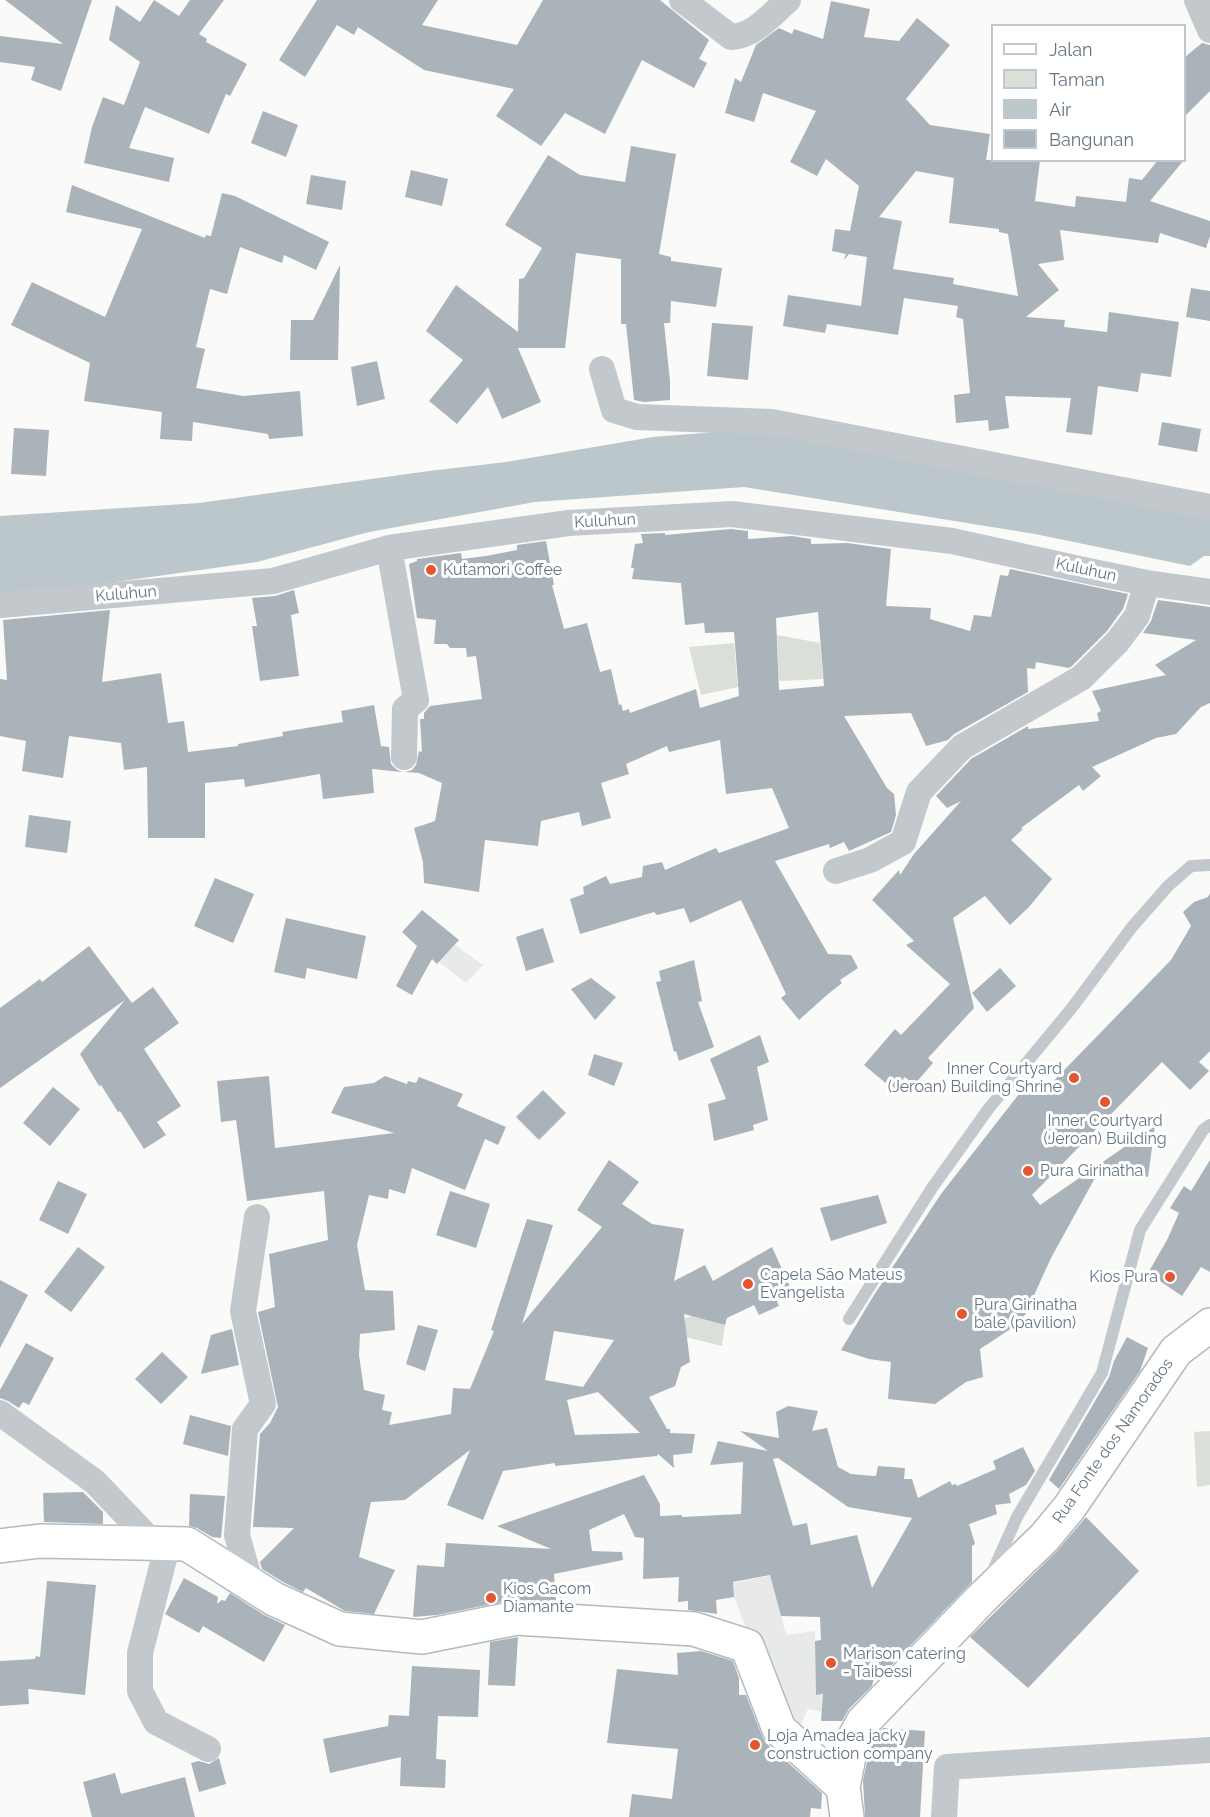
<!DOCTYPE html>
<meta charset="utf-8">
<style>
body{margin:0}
#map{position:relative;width:1210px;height:1817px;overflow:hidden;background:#fafaf8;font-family:Raleway,sans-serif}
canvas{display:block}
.legend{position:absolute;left:991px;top:24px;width:195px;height:138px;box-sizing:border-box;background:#fff;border:2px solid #c1c8cd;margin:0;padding:8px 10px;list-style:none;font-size:18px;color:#657683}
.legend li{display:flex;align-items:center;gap:12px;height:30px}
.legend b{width:30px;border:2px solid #c1c8cd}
</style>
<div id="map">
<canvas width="1210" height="1817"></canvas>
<ul class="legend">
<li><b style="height:8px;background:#fff"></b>Jalan</li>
<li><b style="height:16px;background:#dadfd7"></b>Taman</li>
<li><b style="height:16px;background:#bbc7cb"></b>Air</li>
<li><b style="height:16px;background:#aab3b9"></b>Bangunan</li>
</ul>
</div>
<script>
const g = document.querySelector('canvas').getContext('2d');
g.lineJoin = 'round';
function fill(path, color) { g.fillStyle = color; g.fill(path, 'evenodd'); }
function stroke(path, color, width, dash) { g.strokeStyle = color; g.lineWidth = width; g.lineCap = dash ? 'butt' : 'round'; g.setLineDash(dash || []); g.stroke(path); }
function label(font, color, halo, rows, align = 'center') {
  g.font = font + ' Raleway,sans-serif'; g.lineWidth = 6; g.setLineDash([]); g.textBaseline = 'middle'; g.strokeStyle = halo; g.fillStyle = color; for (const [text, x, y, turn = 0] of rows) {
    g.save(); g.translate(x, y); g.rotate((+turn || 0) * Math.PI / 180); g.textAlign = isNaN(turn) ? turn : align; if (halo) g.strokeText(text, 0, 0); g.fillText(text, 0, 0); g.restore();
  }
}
fill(new Path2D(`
 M455,945L483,965L466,983L439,962Z
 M784,1573L777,1600L786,1635L815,1631L816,1695H823L822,1712L808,1709L800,1727L784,1725L734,1597L733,1583Z`), '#e8e9e9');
fill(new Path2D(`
 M777,635L820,643L823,679L779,681Z
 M734,643L738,687L701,695L689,647Z
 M692,1316L725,1325L722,1346L682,1336L685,1318Z
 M1210,1431V1485L1197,1487L1194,1432Z`), '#dadfd7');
fill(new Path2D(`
 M729,431L795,435L1210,516V556H1204L1190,566L1035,534L744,487L535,502L369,532L257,562L101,584L0,594V516L199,503L429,471L506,462L653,437Z`), '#bbc7cb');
fill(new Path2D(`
 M5,0H92L61,91L31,80L35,67L0,62V36L63,44Z
 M154,0L179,16L190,0H224L199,34L207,39L206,42L247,64L230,96L226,94L209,134L145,107L129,148L174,158L169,182L84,163L92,127L103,97L124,105L140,62L109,40L116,5L140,22Z
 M317,0H438L422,25L517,45L543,0H660L709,40L699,59L707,63L694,88L642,60L605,134L565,113L541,146L496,116L514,89L424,70L358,27L354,35L337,25L305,77L279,60Z
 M831,1L870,9L864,37L899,41L917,18L950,45L906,99L930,125L990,134L986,160H1040L1035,201L1075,207L1076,196L1126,202L1129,178L1142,180L1158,160H1184L1150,201L1210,221V236L1206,248L1160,233L1158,243L1060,230L1064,260L1038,264L1059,290L1026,317L1065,320L1064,327L1107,332L1109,312L1179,322L1171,377L1141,373L1138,392L1098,386L1092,435L1066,432L1071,398L1005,396L1009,428L989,431L988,420L956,423L954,395L970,393L963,319L956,317L958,306L904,298L898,335L827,324L825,333L783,326L788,295L861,306L867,257L849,254L844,260L846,254L832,251L835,229L850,231L859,186L826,159L817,176L790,162L816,111L763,93L754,122L725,113L735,78L741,82L756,45L779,28L792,34L794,29L823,39ZM916,171L954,178L949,223L999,229V232L1008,234L1018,296L953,284L954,278L893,269L902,221L879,217Z
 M1202,43L1210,45V91L1185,116V57Z
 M263,111L298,125L286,157L251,143Z
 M631,146L676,154L659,254L671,257V261L722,268L716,307L671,301L670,323H664L670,381V400L644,402L634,400L626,324H621V259L576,253L565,348H518L541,402L502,419L488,387L457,424L429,401L463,360L426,331L456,285L518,332L519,279L524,278L542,248L505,225L548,155L580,175L625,182Z
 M411,170L448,179L442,206L405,197Z
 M311,175L346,181L342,210L306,204Z
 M72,185L205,238L206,235L211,236L222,193L235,196L329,242L316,270L284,255L282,263L240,247L227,294L210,289L196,347L205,349L196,388L243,396L300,391L303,436L269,439L268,434L193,422L192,441L160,439L162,412L84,401L90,363L11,325L32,282L105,317L142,229L66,212Z
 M340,265L338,360H290L291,320H313Z
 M1191,288L1210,291V321L1186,317Z
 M712,323L753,326L748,380L707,376Z
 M377,361L385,399L357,406L351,367Z
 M1162,422L1201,429L1197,452L1158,445Z
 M14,428L49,430L46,476L11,474Z
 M731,529L748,531V539L792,536L811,539V544L847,543L891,549L886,606L931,608L930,619L970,631L974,615L991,617L1000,575L1008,576L1010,569L1128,594L1123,609L1107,631L1072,666L1069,668L1036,662L1035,669L1027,668L1028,692L954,734L948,740L926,746L911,713L844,716L887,788L894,794L896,815L891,832L849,851L844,842L830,848L829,844L775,861L828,954L851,955L858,968L840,980L842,983L828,994L799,1020L781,998L786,994L741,900L690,923L684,908L657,915L654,912L580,934L570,899L584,894L583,887L606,876L610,884L642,877L643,866L662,862L665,870L716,848L719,853L789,828L772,788L726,794L720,740L669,752L667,746L626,764L629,774L601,783L611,818L582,826L579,812L541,821L538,846L485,840L479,892L424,883L423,862L414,828L435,821L442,783L419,773L405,772L412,770L416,765L419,751L422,752L420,719H424V713L430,706L482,699L476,656L467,657L466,648H450L447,644H434L436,620L417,618L409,564L417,561V559L461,553L462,559L486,556L517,550V545L546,541L554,585H552L564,629L587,623L600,672L611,669L619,705L621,704L623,711L629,709L630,713L696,689L700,708L739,696L734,632L705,633L704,623L685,625L681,583L632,579L634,568H631L635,544L643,543L641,534L665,533V535ZM818,612L824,686L779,690L776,618Z
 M294,590L299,613L291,615L299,676L260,681L252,626H257L252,598L275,596Z
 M1158,600L1210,607V703L1201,707L1176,734L1156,738L1092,767L1101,776L1083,791L1079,785L1021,828L1023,829L1011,840L1052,879L1029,907L1010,925L985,896L953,918L974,1008L928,1058L933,1063L914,1085L905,1077L894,1090L864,1065L895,1029L901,1035L950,984L906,945L914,941L872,900L899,870L900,875L914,854L961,801L947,808L936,796L971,759L1028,726V729L1099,721L1097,713L1101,711L1092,691L1166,675L1155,665L1196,640L1143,633L1151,621Z
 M110,610L102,682L161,673L168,723L184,721L188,752L238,746V744L283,736L282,732L343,722L341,711L374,705L381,746L389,747L391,764L396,769L402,772L372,769L374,793L323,799L320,774L245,787L244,779L205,783V838H148L147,767L124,770L121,743L69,736L63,778L22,771L26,741L0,736V679L7,680L3,620Z
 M29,815L71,821L67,853L25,847Z
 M215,878L254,894L233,943L194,926Z
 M1210,893V1051L1199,1062L1209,1071L1190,1090L1162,1062L1032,1195L1040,1205L1155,1126L1148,1177L1101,1167L1051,1258L1025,1315L1009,1330L980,1349L983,1377L966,1382L935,1404L888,1399L891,1362L869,1359L841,1350L874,1295L941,1194L1026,1085L1040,1095L1171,960L1191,926L1183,912L1194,902L1208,897Z
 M422,910L459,940L437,964L432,959L412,995L396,986L417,946L402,932Z
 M286,918L366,936L357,979L307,968L305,979L274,972Z
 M543,928L554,962L526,971L516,937Z
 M89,946L132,1003L153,987L179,1023L144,1049L181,1106L157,1122L166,1135L144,1149L120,1111L118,1112L101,1085L99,1086L80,1054L125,1000L0,1088V1008L40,979L42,982Z
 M694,960L702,1001L698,1002L714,1047L679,1061L676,1051L674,1052L656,982L661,981L659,971Z
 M1000,968L1016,986L987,1012L972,993Z
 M591,978L616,997L595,1020L571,989Z
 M760,1035L769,1062L757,1067L768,1120L753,1125L754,1130L714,1141L708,1104L726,1099L710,1059Z
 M594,1054L623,1063L614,1086L588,1075Z
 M269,1076L275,1148L394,1133L331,1113L344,1087L374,1083L385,1076L407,1084L408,1081L416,1083L419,1077L463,1094L457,1106L506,1127L498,1145L485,1139L465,1190L412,1168L405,1194L389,1189L388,1199L369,1195L357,1245L365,1290L393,1291L395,1330L360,1334L359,1355L364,1390L385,1395L382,1410L392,1412L389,1425L451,1414L453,1388L470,1389L494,1331L491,1330L527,1219L553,1225L522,1324L602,1227L577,1210L609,1160L639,1182L622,1204L652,1224L684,1229L674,1281L705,1265L713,1281L772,1247L791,1289L775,1297L779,1306L759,1315L754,1305L727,1318L725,1325L684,1314L690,1362L681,1367L675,1386L649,1397L667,1429H670V1433L695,1434L692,1453L673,1455L674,1468L658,1454L657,1456L555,1466V1463L503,1471L483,1520L447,1505L470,1450L405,1500L371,1502L359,1557L395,1570L374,1614L345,1611L306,1588L303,1592L283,1582L262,1569L260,1562L294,1528L253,1527L260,1434L270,1423L278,1407L258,1312L275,1307L269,1254L328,1240L324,1191L247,1201L236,1120L221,1122L217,1081ZM554,1331L614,1340L583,1387L545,1380ZM598,1392L640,1433L575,1435L567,1400Z
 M53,1087L80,1109L50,1146L23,1123Z
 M543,1090L566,1113L539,1140L516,1117Z
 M1210,1160V1272L1201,1267L1182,1296L1148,1273L1167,1240L1179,1213L1170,1208L1184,1186L1191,1191Z
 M58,1181L87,1194L68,1234L39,1220Z
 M450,1191L490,1204L476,1248L436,1235Z
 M878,1195L887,1223L831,1241L820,1208Z
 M78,1247L105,1267L71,1312L44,1292Z
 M0,1280L28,1295L0,1348Z
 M418,1325L438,1330L425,1371L406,1364Z
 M232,1329L239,1365L201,1374L211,1335Z
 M1127,1337L1148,1348L1140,1371L1059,1489L1049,1480L1109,1377L1114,1361Z
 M26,1343L54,1358L29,1405L23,1402L19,1408L8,1401L0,1398V1390Z
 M162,1352L188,1377L161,1404L135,1379Z
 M788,1406L818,1411L812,1431L827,1428L838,1467L851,1474L873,1476H876L878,1466L905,1468L904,1479H912L918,1498L950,1481L952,1485L956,1484L957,1486L996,1469L993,1461L1023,1447L1035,1471L1026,1485L1009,1494L1011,1503L995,1505L997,1514L969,1524L975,1544L972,1546V1582L882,1675L875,1674L872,1686L849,1709L842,1721H821L823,1694L816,1695L815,1641L821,1640L820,1617L781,1616L770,1575L733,1582L734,1597L716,1600L717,1614L688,1610V1601L678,1602L679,1577L643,1579L644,1538L635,1537L624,1514L589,1530L592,1551L622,1552L623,1560L554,1574L556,1602L512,1600L437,1615L413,1617L417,1565L444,1567L446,1543L551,1549L497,1526L644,1475L660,1504V1516L682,1515V1517L741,1514L743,1462L710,1465L718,1441L768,1451L740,1431L779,1438L776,1412ZM778,1458L848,1507L912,1518L872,1588L857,1535L811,1545L807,1523L793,1526L773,1459Z
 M190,1415L231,1426L228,1456L183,1444Z
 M83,1492L103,1512V1524L44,1522L43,1493Z
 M190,1494L225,1496L221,1538L212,1537L197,1528L189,1526Z
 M1086,1517L1139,1571L1028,1688L970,1637L1057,1551Z
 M184,1578L218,1597L217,1604L222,1600L225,1601L230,1593L264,1615L285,1625L264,1662L203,1626L199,1633L165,1614Z
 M47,1581L96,1585L85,1695L28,1689L29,1704L0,1706V1661L35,1659L36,1656L40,1657Z
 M518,1637L515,1686L488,1685L490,1642Z
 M701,1651L733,1661L739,1678V1695H746L762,1736L766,1743L822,1793L821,1809L811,1808L810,1817H629L632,1794L672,1799L678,1749L607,1743L617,1669L678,1675L677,1653Z
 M412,1666L480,1670L478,1717L438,1716L436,1759L446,1760L445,1788L400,1786L401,1757L330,1773L323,1739L388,1726L389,1715L409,1716Z
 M883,1728L925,1731L920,1817H865L863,1780L870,1749Z
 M219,1758L226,1784L199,1792L191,1763L199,1761L209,1764Z
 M115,1773L121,1794L185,1777L195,1817H92L83,1782Z`), '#aab3b9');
const secondary = new Path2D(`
 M0,1546L40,1541L187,1544L274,1599L340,1629L422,1637L516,1618L694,1629L747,1646L779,1729L843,1787
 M847,1817L843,1787L852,1742L863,1722L981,1599L1044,1538L1069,1508L1176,1351L1210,1325`);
stroke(secondary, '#b3babf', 36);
stroke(new Path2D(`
 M849,1319L932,1188L989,1108L1071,1009L1132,927L1168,886L1191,866L1210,865
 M992,1573L1017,1517L1102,1373L1140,1230L1203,1130L1210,1125`), '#c3c8cc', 12);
stroke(new Path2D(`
 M682,0L731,37C754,36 771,15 788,0
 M1197,0L1210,30
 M602,369L614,410L637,417L772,422L1210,507
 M389,548L416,700L405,709L404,757
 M0,605L273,581L389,548L569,523L732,514L952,541L1093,572L1147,583L1210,592
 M836,871L870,860L903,842L919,792L962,747L1081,678L1118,641L1137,616L1147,583
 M0,1413L95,1482L153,1543
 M168,1543L140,1653V1691L156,1722L208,1749
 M251,1585L237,1535L245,1429L263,1404L243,1311L257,1217
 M944,1817L947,1767L1210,1750`), '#c3c8cc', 26);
stroke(secondary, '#fff', 33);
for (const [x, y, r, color] of [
 [431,570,6,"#e4572e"],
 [1074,1078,6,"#e4572e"],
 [1105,1102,6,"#e4572e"],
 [1028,1171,6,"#e4572e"],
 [1170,1277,6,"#e4572e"],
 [748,1284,6,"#e4572e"],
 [962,1314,6,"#e4572e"],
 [491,1598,6,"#e4572e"],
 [831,1663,6,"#e4572e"],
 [755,1745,6,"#e4572e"]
]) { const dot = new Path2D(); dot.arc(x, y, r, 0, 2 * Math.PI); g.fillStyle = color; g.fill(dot); stroke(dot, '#fff', 2); }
label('16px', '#657683', '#fff', [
 ["Kuluhun",605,521,-3],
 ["Kuluhun",1086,570,12],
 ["Kuluhun",126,594,-5],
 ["Rua Fonte dos Namorados",1113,1441,-55]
]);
label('16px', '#657683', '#fff', [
 ["Kutamori Coffee",443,570],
 ["Inner Courtyard",1062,1069,"right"],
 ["(Jeroan) Building Shrine",1062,1087,"right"],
 ["Inner Courtyard",1105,1121,"center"],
 ["(Jeroan) Building",1105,1139,"center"],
 ["Pura Girinatha",1040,1171],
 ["Capela São Mateus",760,1275],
 ["Evangelista",760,1293],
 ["Kios Pura",1158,1277,"right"],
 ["Pura Girinatha",974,1305],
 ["bale (pavilion)",974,1323],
 ["Kios Gacom",503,1589],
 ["Diamante",503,1607],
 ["Marison catering",843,1654],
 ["- Taibessi",843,1672],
 ["Loja Amadea jacky",767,1736],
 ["construction company",767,1754]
], 'left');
</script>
